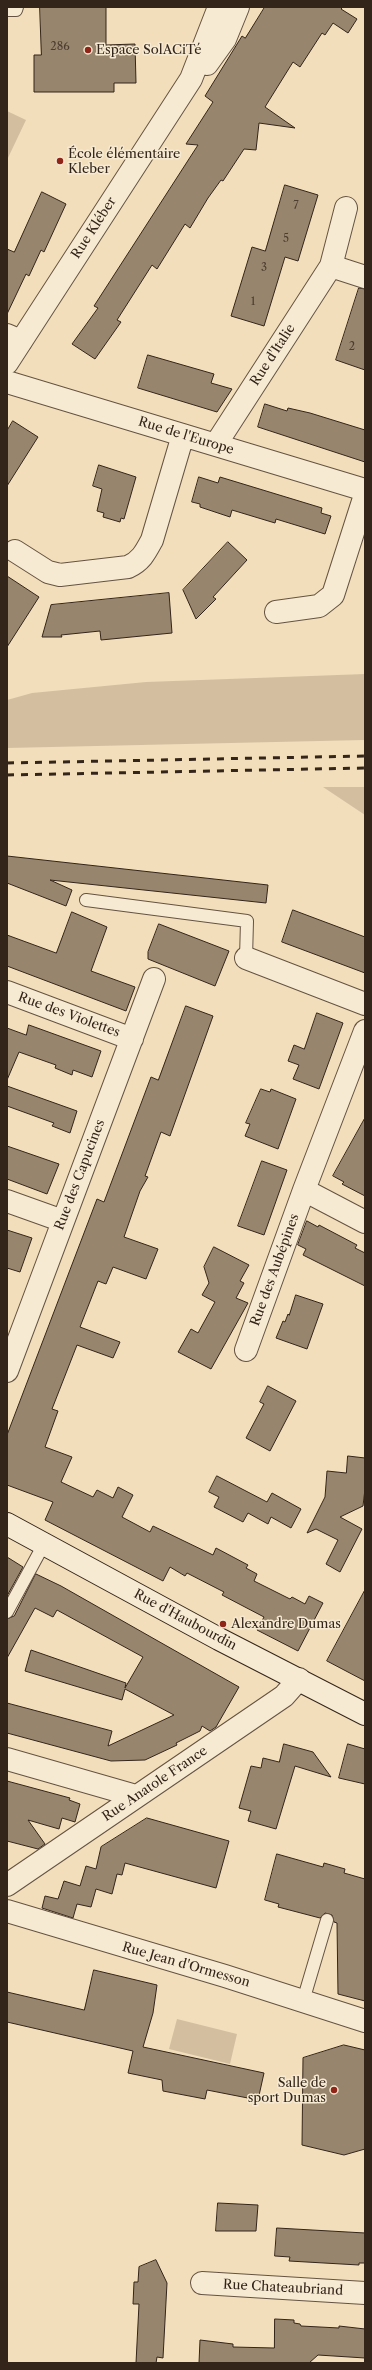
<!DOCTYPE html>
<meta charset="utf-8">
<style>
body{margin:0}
#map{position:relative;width:372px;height:2370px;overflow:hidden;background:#f3debb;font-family:"Libre Caslon Text",serif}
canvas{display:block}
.frame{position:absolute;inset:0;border:8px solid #34251a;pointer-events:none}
</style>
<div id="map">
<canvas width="372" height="2370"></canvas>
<div class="frame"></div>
</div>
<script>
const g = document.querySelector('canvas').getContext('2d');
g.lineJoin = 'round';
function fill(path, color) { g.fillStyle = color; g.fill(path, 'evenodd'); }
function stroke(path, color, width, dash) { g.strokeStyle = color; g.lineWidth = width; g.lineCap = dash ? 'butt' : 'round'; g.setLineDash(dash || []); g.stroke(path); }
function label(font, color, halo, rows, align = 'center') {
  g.font = font + ' "Libre Caslon Text",serif'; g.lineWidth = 3; g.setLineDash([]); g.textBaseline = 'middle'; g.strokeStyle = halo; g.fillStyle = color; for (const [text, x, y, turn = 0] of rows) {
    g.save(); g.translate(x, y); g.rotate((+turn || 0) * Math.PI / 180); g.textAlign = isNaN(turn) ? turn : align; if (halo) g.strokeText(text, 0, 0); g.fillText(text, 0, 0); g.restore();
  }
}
fill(new Path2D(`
 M7,111L26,120L7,160Z
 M365,674V740L7,748V700L32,693L146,682Z
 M323,787H365V815Z
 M177,2019L237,2034L230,2064L169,2049Z`), '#d3bfa0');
const building = new Path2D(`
 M40,7H106V45L135,44L136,83H114V92H34V55H41Z
 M265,7H343L341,9L357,19L348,33L333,23L325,35L322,33L300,67L293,62L265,107L295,128L259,123L256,150L244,149L223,181L221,180L208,198L190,228L185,224L157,269L152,265L117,320L121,322L95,359L72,344L98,308L94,306L198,145L186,144L213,102L205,96L242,36L245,38Z
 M285,185L318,195L298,261L285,257L264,326L231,316L252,247L265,251Z
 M42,192L66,204L44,252L41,250L29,276L26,274L7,314V249L14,252Z
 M359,288L365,289V370L336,360Z
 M148,355L214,374L211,383L232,389L217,412L138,388Z
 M265,404L287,411L288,408L310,413L365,430V462L258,427Z
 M13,421L38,437L7,486V431Z
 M99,465L136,477L124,519L121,518L120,522L103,517L104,513L97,511L102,489L93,486Z
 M199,477L218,483L220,477L322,508L321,513L331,516L325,534L276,519L275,523L232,510L230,517L200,507V504L192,502Z
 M228,542L247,560L213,597L216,599L196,619L183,590Z
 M7,576L39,597L7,647Z
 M169,593L172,633L101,640L100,631L61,635L62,637H42L51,605Z
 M7,856L268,885L266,903L50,880L72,890L66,906L7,883Z
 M293,910L365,937V973L282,942Z
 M72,912L107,927L91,971L135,987L126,1011L7,966V935L56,953Z
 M159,924L229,951L215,986L148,959V952Z
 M186,1006L213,1016L170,1136L161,1132L145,1176L148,1177L140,1191L124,1237L158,1249L146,1279L113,1267L106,1284L98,1281L80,1327L120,1342L113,1358L77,1345L52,1409L58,1411L45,1447L72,1457L61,1482L93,1497L97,1490L113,1498L118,1487L133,1495L122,1517L150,1532L153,1526L213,1555L216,1548L248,1565L246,1568L257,1574L254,1581L290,1599L292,1597L305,1604L309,1596L323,1603L298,1651L257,1630L264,1617L222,1595L224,1592L187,1573L185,1576L170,1567L163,1581L45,1520L53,1502L7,1485V1435L97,1199L104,1202L151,1077L158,1080Z
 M317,1013L343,1023L319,1089L293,1079L299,1065L288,1061L294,1045L304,1049Z
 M29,1025L101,1051L92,1077L73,1070L72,1075L55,1068L56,1065L19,1052L7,1080V1028L26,1035Z
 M7,1086L77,1111L70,1133L52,1126L54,1123L7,1106Z
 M261,1089L270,1092L271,1089L296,1099L278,1149L245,1136L250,1124L246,1123Z
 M365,1118V1196L342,1184L344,1182L333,1176Z
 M7,1146L59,1164L47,1194L7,1179Z
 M262,1161L287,1170L264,1235L238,1226Z
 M307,1221L318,1227L319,1225L357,1245L355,1248L365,1253V1286L303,1255L306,1249L298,1245Z
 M7,1230L32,1238L20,1272L7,1268Z
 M214,1247L249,1265L240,1281L244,1283L236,1298L248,1303L211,1369L178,1352L191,1329L198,1333L215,1302L202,1295L209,1283L204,1267Z
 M296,1295L323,1304L307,1349L276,1338L283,1321L285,1322L288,1314L289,1315Z
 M268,1386L296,1401L270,1451L246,1438L264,1404L260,1402Z
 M348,1456L365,1458V1489L363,1506L340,1517L362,1529L340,1572L326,1564L338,1540L316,1529L307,1533L325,1497L327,1471L346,1473Z
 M217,1476L267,1502L272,1493L301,1509L291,1528L271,1517L268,1524L248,1513L243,1522L214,1507L219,1497L209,1492Z
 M7,1557L23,1567L7,1596Z
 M36,1574L61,1586L239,1687L216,1727L210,1731L202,1726L200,1731L176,1743L177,1745L145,1760L111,1761L7,1733V1703L112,1731L108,1746L174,1715L125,1689L122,1700L25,1671L31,1650L126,1683L125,1688L143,1657L57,1610L53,1617L35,1608L7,1658V1619L14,1616Z
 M365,1590V1681L327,1661Z
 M284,1744L313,1752L331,1777L295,1766L276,1829L248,1821L251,1811L239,1808L251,1766L261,1768L263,1758L279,1762Z
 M348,1744L365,1749V1784L339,1778Z
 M7,1781L70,1798L69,1800L80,1804L75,1822L62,1818L59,1829L28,1820L45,1844L38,1849L7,1841Z
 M147,1818L229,1841L216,1888L125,1863L122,1875L117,1874L112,1894L96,1889L91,1907L77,1904L73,1918L42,1908L45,1896L58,1899L64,1881L80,1886L86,1866L96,1869L101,1847Z
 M277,1854L323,1867L324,1863L345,1869L344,1873L365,1879V2001L338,1994L337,1923L334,1922L332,1915L325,1913L320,1918L278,1907L279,1904L265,1900Z
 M94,1970L157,1985L153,2013L143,2047L264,2073L258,2100L207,2090L205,2099L163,2091L162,2080L128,2073L133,2051L7,2022V1992L84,2010Z
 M344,2045L365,2050V2149L344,2155L302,2145L303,2058Z
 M218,2203L258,2205L256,2231H216Z
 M277,2228L365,2233V2263H359V2265L289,2261L290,2257L275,2256Z
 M156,2260L167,2283L163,2358L157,2357L156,2363H136L139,2304H133L134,2282H138L139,2267Z
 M275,2319L294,2320V2323L300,2324L301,2326L339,2328V2326L365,2329V2358L318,2355L309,2363H199L200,2340L233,2344V2347L274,2348Z`);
fill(building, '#97856e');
stroke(building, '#34251a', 1);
const service = new Path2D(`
 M7,10H16L17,7
 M86,900L247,921L246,958
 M7,1612L44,1544
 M303,2001L327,1920`);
const minor = new Path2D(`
 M331,266L365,277
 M7,335L21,341
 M7,382L365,490
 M216,444L331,266L346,208
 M15,551L48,572L60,575L128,567C141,561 145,553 152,540L183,435
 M276,612L319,606L333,595L365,495
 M246,958L365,1004
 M7,992L132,1039
 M365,1031L304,1190L365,1222
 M7,1201L63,1221
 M246,1350L304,1190
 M7,1371L154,979
 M7,1759L136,1796
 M7,1885L284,1696L299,1679
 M7,1911L225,1976L365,2021
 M202,2283L365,2293`);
const tertiary = new Path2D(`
 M207,64L225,39L238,7
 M7,363L191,79L219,7`);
const secondary = new Path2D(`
 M7,1524L219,1639L365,1714`);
stroke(service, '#645342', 14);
stroke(minor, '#645342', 24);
stroke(tertiary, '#645342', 24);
stroke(secondary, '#34251a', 24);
stroke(service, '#f7ead3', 12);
stroke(minor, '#f7ead3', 22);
stroke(tertiary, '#f7ead3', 22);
stroke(secondary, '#f7ead3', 22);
stroke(new Path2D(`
 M7,763L365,756
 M7,775L365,768`), '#34251a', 3, [7, 7]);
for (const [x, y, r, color] of [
 [88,50,4,"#8f2418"],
 [60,161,4,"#8f2418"],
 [223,1624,4,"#8f2418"],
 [334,2090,4,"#8f2418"]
]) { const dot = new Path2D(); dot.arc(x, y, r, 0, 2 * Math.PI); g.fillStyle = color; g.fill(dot); stroke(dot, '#f7ead3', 1.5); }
label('11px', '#4d3d2f', null, [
 ["286",60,47],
 ["7",296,206],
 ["5",286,239],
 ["3",264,268],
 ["1",253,302],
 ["2",352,347]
]);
label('13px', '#34251a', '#f7ead3', [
 ["Espace SolACiTé",96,50],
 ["École élémentaire",68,154],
 ["Kleber",68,169],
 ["Alexandre Dumas",231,1624],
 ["Salle de",326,2083,"right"],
 ["sport Dumas",326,2098,"right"]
], 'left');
label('13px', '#34251a', '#f7ead3', [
 ["Rue Kléber",94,228,-57],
 ["Rue d'Italie",273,355,-57],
 ["Rue de l'Europe",186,436,17],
 ["Rue des Violettes",69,1015,20],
 ["Rue des Capucines",80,1175,-69],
 ["Rue des Aubépines",275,1270,-70],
 ["Rue d'Haubourdin",185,1620,28],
 ["Rue Anatole France",155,1784,-34],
 ["Rue Jean d'Ormesson",186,1965,16],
 ["Rue Chateaubriand",283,2288,3]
]);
</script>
